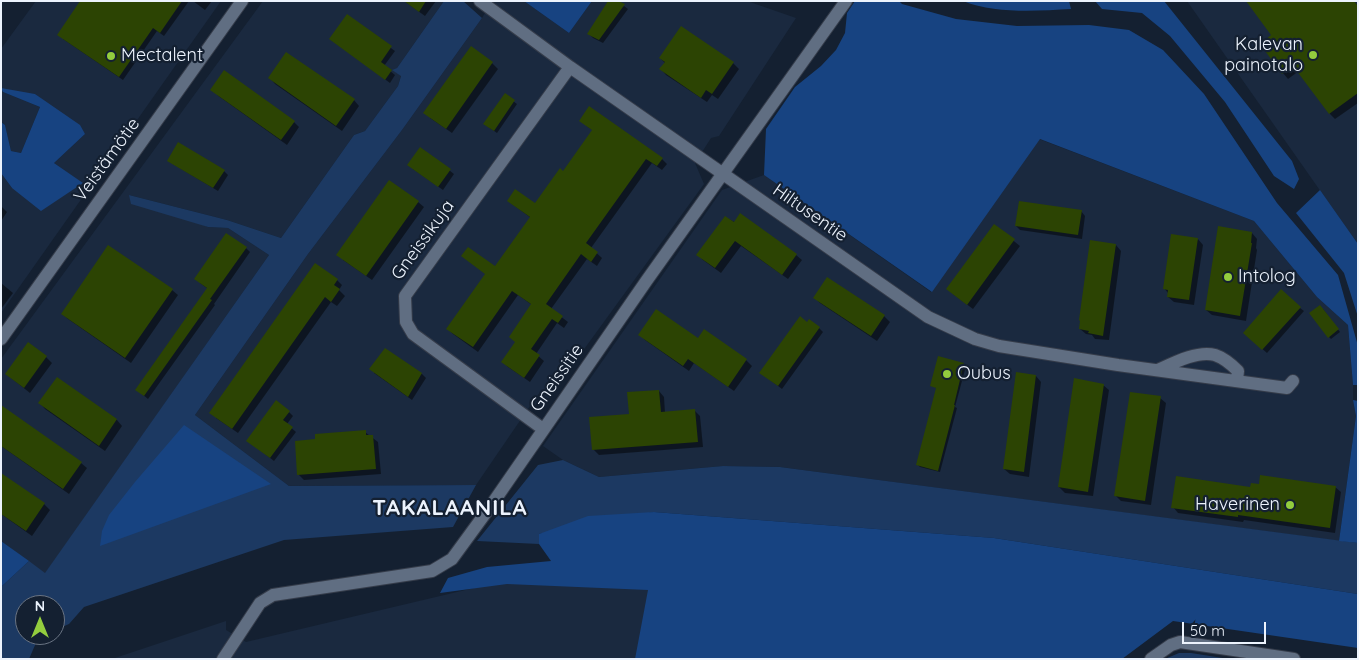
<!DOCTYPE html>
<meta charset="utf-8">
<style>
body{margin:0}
#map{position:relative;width:1359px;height:660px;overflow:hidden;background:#142031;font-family:Quicksand,sans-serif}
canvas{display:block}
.frame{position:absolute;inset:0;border:2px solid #ecf3fd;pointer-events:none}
.north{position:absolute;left:15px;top:595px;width:50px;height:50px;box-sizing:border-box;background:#142031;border:1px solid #6a7483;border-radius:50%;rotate:0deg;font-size:14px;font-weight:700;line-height:20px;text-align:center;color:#ecf3fd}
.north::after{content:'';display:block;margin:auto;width:18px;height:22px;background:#93cd3e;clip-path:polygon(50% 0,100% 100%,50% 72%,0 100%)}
.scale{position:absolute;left:1182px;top:622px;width:84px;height:22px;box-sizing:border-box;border:2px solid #ecf3fd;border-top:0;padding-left:6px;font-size:15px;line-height:18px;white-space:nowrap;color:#ecf3fd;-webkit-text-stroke:4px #142031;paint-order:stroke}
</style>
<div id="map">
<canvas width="1359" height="660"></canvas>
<div class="frame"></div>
<div class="north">N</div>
<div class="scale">50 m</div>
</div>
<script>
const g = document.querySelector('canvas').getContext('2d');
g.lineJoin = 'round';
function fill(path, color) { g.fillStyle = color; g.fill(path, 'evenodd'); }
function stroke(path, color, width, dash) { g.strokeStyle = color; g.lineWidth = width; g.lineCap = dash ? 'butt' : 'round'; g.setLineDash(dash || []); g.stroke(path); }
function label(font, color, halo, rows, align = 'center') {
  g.font = font + ' Quicksand,sans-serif'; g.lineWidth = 4.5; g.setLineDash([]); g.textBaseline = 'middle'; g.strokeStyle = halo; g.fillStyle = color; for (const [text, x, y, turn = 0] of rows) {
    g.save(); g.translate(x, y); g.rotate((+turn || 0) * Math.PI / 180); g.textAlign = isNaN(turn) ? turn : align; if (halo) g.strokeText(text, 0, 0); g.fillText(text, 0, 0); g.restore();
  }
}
fill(new Path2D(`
 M36,1H221L1,313V173L12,188L82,183L54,163L85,134L35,94L3,92L40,107L21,153L11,151L5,125L1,122V49Z
 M263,1H444L397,68L393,70L401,75L398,86L365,131L354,135L281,238L227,220L129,195L208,227L228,228L269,255L45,574L1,541V359Z
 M492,1H524L569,33L592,1H747L796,18L719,136L711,138L695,163L704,184L545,403L530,406L476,485L289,486L195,415L308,254L402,130L482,18Z
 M1187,1H1358V244L1326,199Z
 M1039,139L1254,221L1317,297L1348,325L1353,385V400L1356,416L1339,541L780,467L723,466L599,477L563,460L543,446L722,190L764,175L931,292Z
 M533,574L687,576L994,659H112L226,621V630L246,642Z`), '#1a293f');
fill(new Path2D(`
 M444,1H463L482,18L402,130L308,254L195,415L289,486L476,485L453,527L284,540L84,607L69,624L55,630V605H25V635H42L39,636L29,659H1V587L29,561L45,573L269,255L228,228L208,227L131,204L129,195L227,220L281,238L354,135L365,131L398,86L401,76L392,70L397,68Z
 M563,460L599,477L723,466L780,467L1358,543V594L994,538L654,512L539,534V544L477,541L538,465Z
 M1179,653H1191L1229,659H1165Z`), '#1c3962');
fill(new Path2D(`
 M524,1H592L569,33Z
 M855,1H899L902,4L956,19L1017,26L1089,25L1129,30L1163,50L1204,94L1277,203L1338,275L1358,346V385H1353L1348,325L1317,297L1254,221L1040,139L932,292L764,175L766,129L795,87L821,66L836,50L845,33L847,13Z
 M963,1H1069L1071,9C1037,11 995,14 963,1Z
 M1095,1H1164L1292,161L1299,179L1294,189L1274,176L1225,102L1170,36L1142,13L1102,9Z
 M1,88L35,94L80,125L85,134L54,163L83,183L41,211L12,188L1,173V122L5,125L11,151L21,153L40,107L3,92Z
 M1320,190L1358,244V317L1344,273L1296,213Z
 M1353,400L1358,401V543L1339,541L1356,416Z
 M184,425L271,484L100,546L102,531L109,515L135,482Z
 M654,512L994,538L1358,594V648L1173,621L1122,659H635L648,590L507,584L440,593L448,578L487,567L551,561L539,544V534L588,516Z
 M1,541L29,561L1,587Z`), '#174381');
fill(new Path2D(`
 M82,1H189L164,36L157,31L123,80L63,39Z
 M193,1H212L205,10Z
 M404,1H436L425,16Z
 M1248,1H1354L1358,6V103L1335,119L1330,114L1299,71L1288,79L1283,73L1262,44L1273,36Z
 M624,6L628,9L603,43L593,38L589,34Z
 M347,16L395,51L384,66L395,75L390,83L330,39Z
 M471,48L492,63L498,69L452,133L430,118Z
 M287,54L354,100L359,106L342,131L275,84L270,78Z
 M660,58L733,63L739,69L718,99L712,95L707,102L666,75L661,69L665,63Z
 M217,95L294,122L299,127L287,145Z
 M505,95L517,104L497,133L487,126Z
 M586,126L662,159L667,164L662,170L652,163L591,248L602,258L597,266L587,259L551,309L568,322L564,328L557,323L536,354L544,361L530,382L508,367L503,362L516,343L532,305L518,295L478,352L453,334L448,329L486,274L462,256L496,268L531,218L508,201L536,205L563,172L593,130Z
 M421,148L454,174L443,190L413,169Z
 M169,160L224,171L228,175L218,191L173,164Z
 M418,202L424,207L372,280L343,260Z
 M1,206L7,212L1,221Z
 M1081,211L1085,216L1082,239L1020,230L1016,226Z
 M725,217L796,255L802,260L788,279L741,246L721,273L703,260L698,255Z
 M994,225L1020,246L973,309L953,294Z
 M1252,233L1257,239L1256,248L1257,250L1246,321L1212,315L1206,310Z
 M1198,239L1203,245L1194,305L1174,302L1168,297V293L1164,288Z
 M1116,245L1121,251L1109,340L1095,339L1092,335L1086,334L1080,329Z
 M246,248L250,252L214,304L215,305L148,399L137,390L208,289L200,283Z
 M827,279L884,316L890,322L877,341L820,303L815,298Z
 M337,280L342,285L339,290L345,296L337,306L331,302L238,433L216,418Z
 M1,283L13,293L1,309Z
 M172,290L178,295L131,363L68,319L62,314Z
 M1300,308L1304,311L1267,353L1244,333Z
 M1323,309L1340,332L1331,339L1329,337Z
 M808,324L819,328L823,332L782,389L761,373Z
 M640,334L698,339L746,360L752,366L734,391L694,363L689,371L645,340Z
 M28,344L46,357L52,363L30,393L6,374Z
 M385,350L422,374L426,378L412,400L374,373Z
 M964,364L966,366L955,407L957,408L940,472L920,467L918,465L938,389L931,385Z
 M1017,373L1036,376L1041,382L1029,477L1010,474L1004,469Z
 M57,378L117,420L122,426L105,451L45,409L40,403Z
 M1103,385L1109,390L1093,496L1065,493L1059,487Z
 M659,391L664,397L665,413L695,411L700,416L703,447L599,455L593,449Z
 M1160,398L1166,403L1151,505L1121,501L1116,496Z
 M1,406L81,463L87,468L69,494L1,446Z
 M289,412L293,416L287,424L296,432L274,461L252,444Z
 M365,432L378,442L381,474L304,480L298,474Z
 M1,474L44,504L50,510L32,536L1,514Z
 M1335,487L1341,492L1335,533L1244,520L1243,522L1178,513L1173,507L1251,488Z`), '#0007');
fill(new Path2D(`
 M80,1H182L160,33L153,28L119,77L57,35Z
 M404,1H426L419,12Z
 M608,1H618L625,4L599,40L587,34Z
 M1246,1H1354L1358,6V93L1329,114L1293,66L1282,74L1260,44L1271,35Z
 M347,14L392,46L381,62L392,70L385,80L329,39Z
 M681,26L734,62L712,94L706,90L701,98L659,69L665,62L659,58Z
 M471,46L493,62L446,129L423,113Z
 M286,52L355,99L336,126L268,78Z
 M224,70L295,121L281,140L210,90Z
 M505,93L515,100L494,131L483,124Z
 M589,106L663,158L657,166L646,159L586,243L598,252L591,262L581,254L546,304L563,316L558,323L552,319L531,349L540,355L524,378L501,362L515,342L509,337L531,304L512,291L473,347L446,329L485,274L461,256L468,247L495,266L530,217L507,201L515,189L535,203L560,168L563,171L592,130L579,121Z
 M178,142L225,170L213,188L167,161Z
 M420,147L451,169L438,187L407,165Z
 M389,180L419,201L366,276L336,255Z
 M1019,201L1082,210L1078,235L1015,226Z
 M740,213L797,254L782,275L735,241L715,268L696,255L725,216L734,222Z
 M994,224L1015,239L967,305L946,289Z
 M1218,226L1252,232L1251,243H1252L1240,316L1205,310Z
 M226,233L247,247L210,299L212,300L144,396L135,390L207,288L194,279Z
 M1171,234L1198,238L1189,300L1167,297L1168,290L1163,289Z
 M1090,240L1116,244L1103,336L1088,333L1089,331L1079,329L1080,321L1079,320Z
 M108,245L173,289L125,358L61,314Z
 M315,263L338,279L334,285L340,289L331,302L325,297L232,429L209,413Z
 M827,277L885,315L871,336L813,298Z
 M1281,289L1301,307L1262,350L1243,333Z
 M1320,305L1339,329L1328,338L1309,313Z
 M656,309L698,338L704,329L747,359L728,387L688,359L683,366L638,335Z
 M800,316L807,322L809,319L820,327L778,386L759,373Z
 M28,342L47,356L24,388L5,374Z
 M385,348L422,373L408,397L369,369Z
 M938,356L964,363L954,405H955L938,471L916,465L936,388L930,386Z
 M1016,372L1036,375L1024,472L1003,469Z
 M57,377L117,419L99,446L38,403Z
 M1074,378L1104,384L1088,492L1058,487Z
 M659,390L661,412L695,409L698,442L592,450L589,417L629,414L627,392Z
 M1130,392L1161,396L1145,501L1114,496Z
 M276,400L290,411L283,420L293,427L270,458L246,441Z
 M1,405L82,462L63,489L1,446Z
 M366,430V435H373L376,469L297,475L295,441L315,439V434Z
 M1,473L45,503L26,531L1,514Z
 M1260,475L1336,486L1330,528L1238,515V517L1171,508L1176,476L1250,487L1251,483L1259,484Z`), '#2c4403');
const street = new Path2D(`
 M480,1L570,67L928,317L975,339L999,346L1118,365L1287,388L1293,381
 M1,339L242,1
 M1158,370C1173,363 1198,350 1215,355C1224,358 1231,364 1238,371L1237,380
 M543,429L413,334L406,322L405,296L570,67
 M223,659L260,603L273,595L432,571L452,559L490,507L647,280L846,1
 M1151,659L1171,645L1180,642L1294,659`);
stroke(street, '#353c4a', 14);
stroke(street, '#606e82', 12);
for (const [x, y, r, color] of [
 [1313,55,5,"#93cd3e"],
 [111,56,5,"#93cd3e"],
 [1228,277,5,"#93cd3e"],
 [947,374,5,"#93cd3e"],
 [1290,505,5,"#93cd3e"]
]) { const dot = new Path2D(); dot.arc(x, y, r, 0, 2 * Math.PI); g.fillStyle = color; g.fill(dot); stroke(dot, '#142031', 2); }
label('18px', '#ecf3fd', '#142031', [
 ["Kalevan",1303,45,"right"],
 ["painotalo",1303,66,"right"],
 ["Mectalent",121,56],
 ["Intolog",1238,277],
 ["Oubus",957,374],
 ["Haverinen",1280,505,"right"]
], 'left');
label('18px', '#ecf3fd', '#142031', [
 ["Veistämötie",107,160,-54],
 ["Hiltusentie",810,213,35],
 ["Gneissikuja",423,240,-54],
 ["Gneissitie",557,378,-55]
]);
g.letterSpacing = '1px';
label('bold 22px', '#ecf3fd', '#142031', [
 ["TAKALAANILA",450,508]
]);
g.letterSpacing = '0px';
</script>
